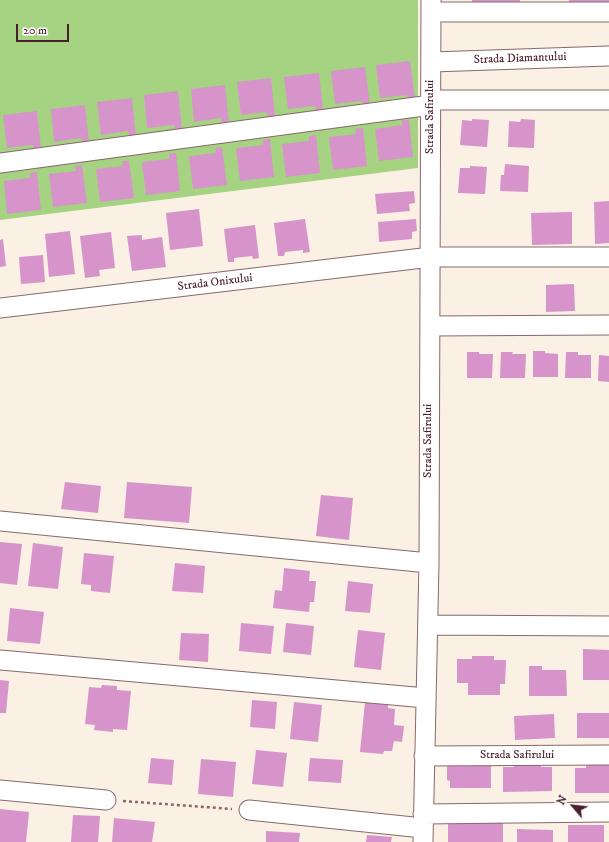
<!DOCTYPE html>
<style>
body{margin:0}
#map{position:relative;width:609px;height:842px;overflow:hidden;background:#faf0e3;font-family:"IM FELL DW Pica",serif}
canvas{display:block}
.north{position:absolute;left:553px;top:786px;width:40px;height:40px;-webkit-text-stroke:3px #fff;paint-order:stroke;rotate:298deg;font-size:11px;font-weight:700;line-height:16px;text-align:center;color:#4a1f2b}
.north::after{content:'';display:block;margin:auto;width:14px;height:18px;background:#4a1f2b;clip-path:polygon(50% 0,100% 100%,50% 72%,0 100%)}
.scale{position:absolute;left:16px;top:24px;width:53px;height:18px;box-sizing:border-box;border:2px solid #4a1f2b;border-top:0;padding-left:5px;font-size:12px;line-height:14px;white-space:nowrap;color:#4a1f2b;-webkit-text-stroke:3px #fff;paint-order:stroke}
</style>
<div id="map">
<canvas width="609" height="842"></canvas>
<div class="north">N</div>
<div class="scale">20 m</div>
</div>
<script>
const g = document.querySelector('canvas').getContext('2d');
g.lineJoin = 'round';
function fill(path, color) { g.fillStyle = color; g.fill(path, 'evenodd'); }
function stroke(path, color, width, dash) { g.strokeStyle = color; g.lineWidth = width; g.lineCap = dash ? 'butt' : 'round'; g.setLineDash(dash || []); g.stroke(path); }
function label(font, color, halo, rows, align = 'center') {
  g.font = font + ' "IM FELL DW Pica",serif'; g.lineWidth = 3.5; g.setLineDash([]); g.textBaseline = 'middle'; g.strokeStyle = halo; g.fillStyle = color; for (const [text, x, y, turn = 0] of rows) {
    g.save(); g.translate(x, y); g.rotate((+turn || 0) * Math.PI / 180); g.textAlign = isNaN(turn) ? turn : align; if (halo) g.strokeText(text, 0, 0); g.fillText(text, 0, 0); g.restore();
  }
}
fill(new Path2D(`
 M0,0H418V168L0,220Z`), '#a5d381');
fill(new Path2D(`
 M472,0H520V9H472Z
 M569,0H609V7H569Z
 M410,61L415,99L408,100L407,95L380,98L376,65Z
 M365,67L370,105L363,106L362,101L335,104L331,71Z
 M319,73L323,110L316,111L315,106L288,109L284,77Z
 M271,78L275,116L268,117L267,112L241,115L237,82Z
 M225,85L229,123H222L221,118L194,122L191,89Z
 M178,91L182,129L175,130L174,125L147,128L144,95Z
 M132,98L136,135L129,136L128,131L101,135L97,102Z
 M85,105L89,142L82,143V138L54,142L51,109Z
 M37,111L41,149L34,150L33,145L7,148L3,115Z
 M472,119L489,120L487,147L460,145L462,120L472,121Z
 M521,119L535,120L534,148L508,147L509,121L520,122Z
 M402,120H409L413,157L379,161L375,129L402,125Z
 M363,128L367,166L333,170L329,137L356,134L355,129Z
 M316,135L320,173L286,177L282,144L309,141V136Z
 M270,139L274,177L240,181L236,148L263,145V140Z
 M222,147L227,185L193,189L189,156L216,153L215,148Z
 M176,153L180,191L146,195L142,162L169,159V154Z
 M122,161H129L134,198L100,202L96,169L123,166Z
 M505,164L529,166L528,192L500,191L501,175H504Z
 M82,165L87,203L53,207L49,174L76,171L75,166Z
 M470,166L487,167L485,194L458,193L460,168H470Z
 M37,172L41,210L7,214L4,181L30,178V173Z
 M414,191L415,203L409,204L410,211L377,214L375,194Z
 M609,201V243L595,244L594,202Z
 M199,209L203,246L170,250L166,213Z
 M572,212V244L532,245L531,213Z
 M305,219L310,252L303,253V250L285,252L284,256H278L274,223Z
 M416,219L417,231L412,232V239L379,242L378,222Z
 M255,225L259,258L253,259L252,256L234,258V262H228L224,229Z
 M70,231L75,274L49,277L45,234Z
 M111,232L115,268L99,270L100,276L85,278L80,236Z
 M142,235V240L162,237L166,267L132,271L127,236Z
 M3,239L6,266L0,267V240Z
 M43,255L45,282L21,284L19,257Z
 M574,284L575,311L546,312V285Z
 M533,351H545V353L558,354V377H533Z
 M467,352H479V354H493L492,378H467Z
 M501,352H513L512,354H526L525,378H500Z
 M566,352H578V355H591V378H565Z
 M599,355L609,356V382L598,381Z
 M65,482L101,486L98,513L61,509Z
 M127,482L192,487L189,523L124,518Z
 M321,495L353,498L349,540L316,536Z
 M0,542L22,544L17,585L0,583Z
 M33,543L63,547L58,589L28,586Z
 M84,553L114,556L110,593L91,591V585L81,584Z
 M175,563L205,566L203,593L172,591Z
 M284,568L310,571L309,581H316L314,602H310L309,612L273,608L275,590L282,591Z
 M348,581L373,584L370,613L345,611Z
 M10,608L44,612L40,644L7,641Z
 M241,623L274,626L271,654L239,651Z
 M286,623L314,626L311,655L283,652Z
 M358,630L385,633L381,670L354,667Z
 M181,633L209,634L208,662L179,660Z
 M583,649L609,650V680H583Z
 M472,656H494V660H506L505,684H500V695H468V683H457V659H472Z
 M529,666H542V670H566L567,696H529Z
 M0,680L9,681L6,713H0Z
 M102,685L117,686V690L131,691L127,730L113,729V732L94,730L95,725L85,724L89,687L101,688Z
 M252,700L277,702L275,729L250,727Z
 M294,702L322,705L318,742L290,739Z
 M365,702L388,705V708L395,709L394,725L404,726L402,742L394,741L392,751H384L383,754L360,752Z
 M577,713H609V738H577Z
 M554,714L555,738L515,740L514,716Z
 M256,750L287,753L283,787L252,784Z
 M151,758L174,760L172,785L148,783Z
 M310,758L343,760L341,783L308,781Z
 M201,759L236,762L233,797L198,794Z
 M513,764H541V767H552V791L503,792V767H514Z
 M447,765H491V788H450V781L447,780Z
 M586,765H609V793H575V768H586Z
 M0,809L29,812L26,842H0Z
 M73,815L100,816L98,842H71Z
 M114,818L155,822L152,842H112Z
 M448,822H503V842H448Z
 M568,825H604V842H568Z
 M517,829L553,830V842H517Z
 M266,831L300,833L299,842H266Z
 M367,835L392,837L391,842H366Z`), '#d694cb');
const minor = new Path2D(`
 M431,12H609
 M432,62L609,56
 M432,100H609
 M0,163L431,105
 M0,308L431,257H609
 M430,326L609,325
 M0,521L429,563
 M428,625L609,626
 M0,660L426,698
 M424,756L609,755
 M0,790L106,800
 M249,810L423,828
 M423,814L609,812
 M423,842L429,563L431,0`);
stroke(minor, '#88686b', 21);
stroke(new Path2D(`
 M123,801L232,809`), '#88686b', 2.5, [3, 3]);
stroke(minor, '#fff', 19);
label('12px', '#4a1f2b', '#fff', [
 ["Strada Diamantului",520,59,-2],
 ["Strada Safirului",431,117,-90],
 ["Strada Onixului",215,283,-7],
 ["Strada Safirului",429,441,-90],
 ["Strada Safirului",517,756]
]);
</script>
